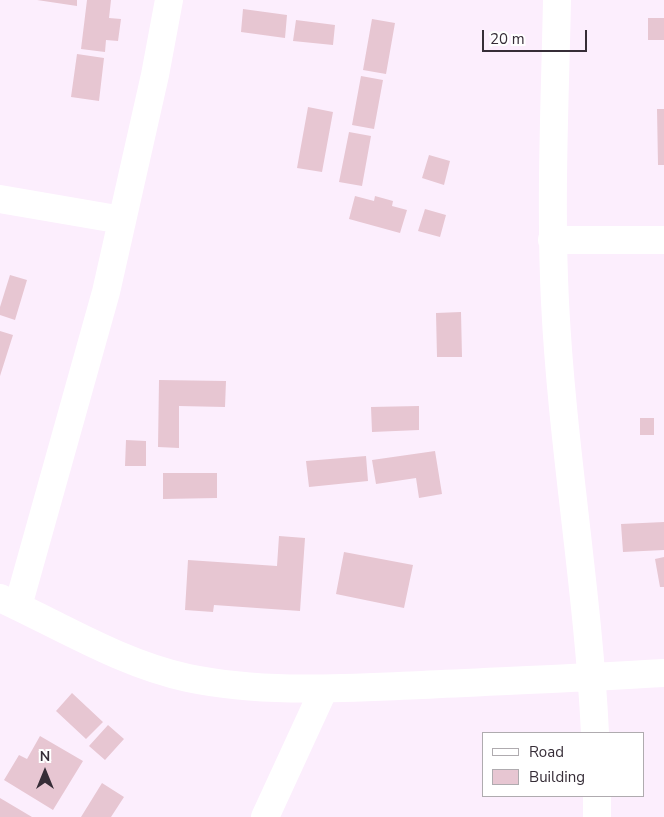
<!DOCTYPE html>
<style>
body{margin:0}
#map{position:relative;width:664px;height:817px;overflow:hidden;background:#fceefd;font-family:"Nunito Sans",sans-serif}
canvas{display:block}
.legend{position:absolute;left:482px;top:732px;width:162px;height:65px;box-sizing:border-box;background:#fff;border:1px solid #afabaf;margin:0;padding:6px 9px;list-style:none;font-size:15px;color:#362d37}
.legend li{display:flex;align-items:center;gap:10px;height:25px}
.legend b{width:25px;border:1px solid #afabaf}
.north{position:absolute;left:20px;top:747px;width:50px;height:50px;-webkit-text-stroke:4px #fff;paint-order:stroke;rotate:0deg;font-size:14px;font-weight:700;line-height:20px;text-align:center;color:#362d37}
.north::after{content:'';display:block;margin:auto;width:18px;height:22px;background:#362d37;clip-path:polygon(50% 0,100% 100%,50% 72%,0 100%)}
.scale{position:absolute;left:482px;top:30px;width:105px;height:22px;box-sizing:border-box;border:2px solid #362d37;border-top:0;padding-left:6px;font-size:15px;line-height:18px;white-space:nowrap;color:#362d37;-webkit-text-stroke:4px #fff;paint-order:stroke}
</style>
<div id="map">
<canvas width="664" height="817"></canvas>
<ul class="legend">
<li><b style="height:6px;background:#fff"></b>Road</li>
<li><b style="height:14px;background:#e7c6d2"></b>Building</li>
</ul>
<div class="north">N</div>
<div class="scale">20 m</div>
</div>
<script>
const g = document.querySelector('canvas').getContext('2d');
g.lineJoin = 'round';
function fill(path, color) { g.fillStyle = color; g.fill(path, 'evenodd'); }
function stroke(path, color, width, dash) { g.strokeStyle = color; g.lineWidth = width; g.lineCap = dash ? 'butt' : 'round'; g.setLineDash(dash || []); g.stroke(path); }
fill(new Path2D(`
 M37,0H77V6Z
 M87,0H111L109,18L121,19L118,41L106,40L105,52L81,49Z
 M243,9L287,15L285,38L241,32Z
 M648,18H664V40H648Z
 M372,19L395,23L386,74L363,70Z
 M296,20L335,25L333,45L293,41Z
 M77,54L104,58L99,101L71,97Z
 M361,76L383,80L374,129L352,125Z
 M308,107L333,112L322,172L297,168Z
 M657,109H664V165H658Z
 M349,132L371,136L362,186L339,182Z
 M429,155L450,161L444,185L422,178Z
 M355,196L374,201L375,196L393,201L392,206L407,210L400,233L349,219Z
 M425,209L446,215L440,237L418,231Z
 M10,275L27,280L15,320L0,315V307Z
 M461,312L462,357H437L436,313Z
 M0,331L13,335L0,376Z
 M159,380L226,381L225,407L179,406V448L158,447Z
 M419,406V430L372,432L371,407Z
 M640,418H654V435H640Z
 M126,440L146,441V466H125Z
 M435,451L442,494L419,498L416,478L376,484L372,460Z
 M366,456L368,481L309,487L306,461Z
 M163,473H217V498L163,499Z
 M664,522V550L623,552L621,524Z
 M279,536L305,538L300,611L214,605L213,612L185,610L188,560L277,566Z
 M344,552L413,565L404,608L336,594Z
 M664,557V587H660L655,559Z
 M72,693L103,722L86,739L56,711Z
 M108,725L124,739L105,760L89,746Z
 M40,736L83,761L53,810L4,780L19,755L27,759Z
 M102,783L124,797L111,817H81Z
 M0,798L32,817H0Z`), '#e7c6d2');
stroke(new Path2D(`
 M557,0C555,100 550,201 555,302C562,446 588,589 595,733
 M0,199L122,220
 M552,240H664
 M0,598C61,626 122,664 188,678C265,694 344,688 422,685C503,681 583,678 664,673
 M18,606L106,292L155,75L169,0
 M265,817L324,689
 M597,817V796`), '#fff', 28);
</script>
